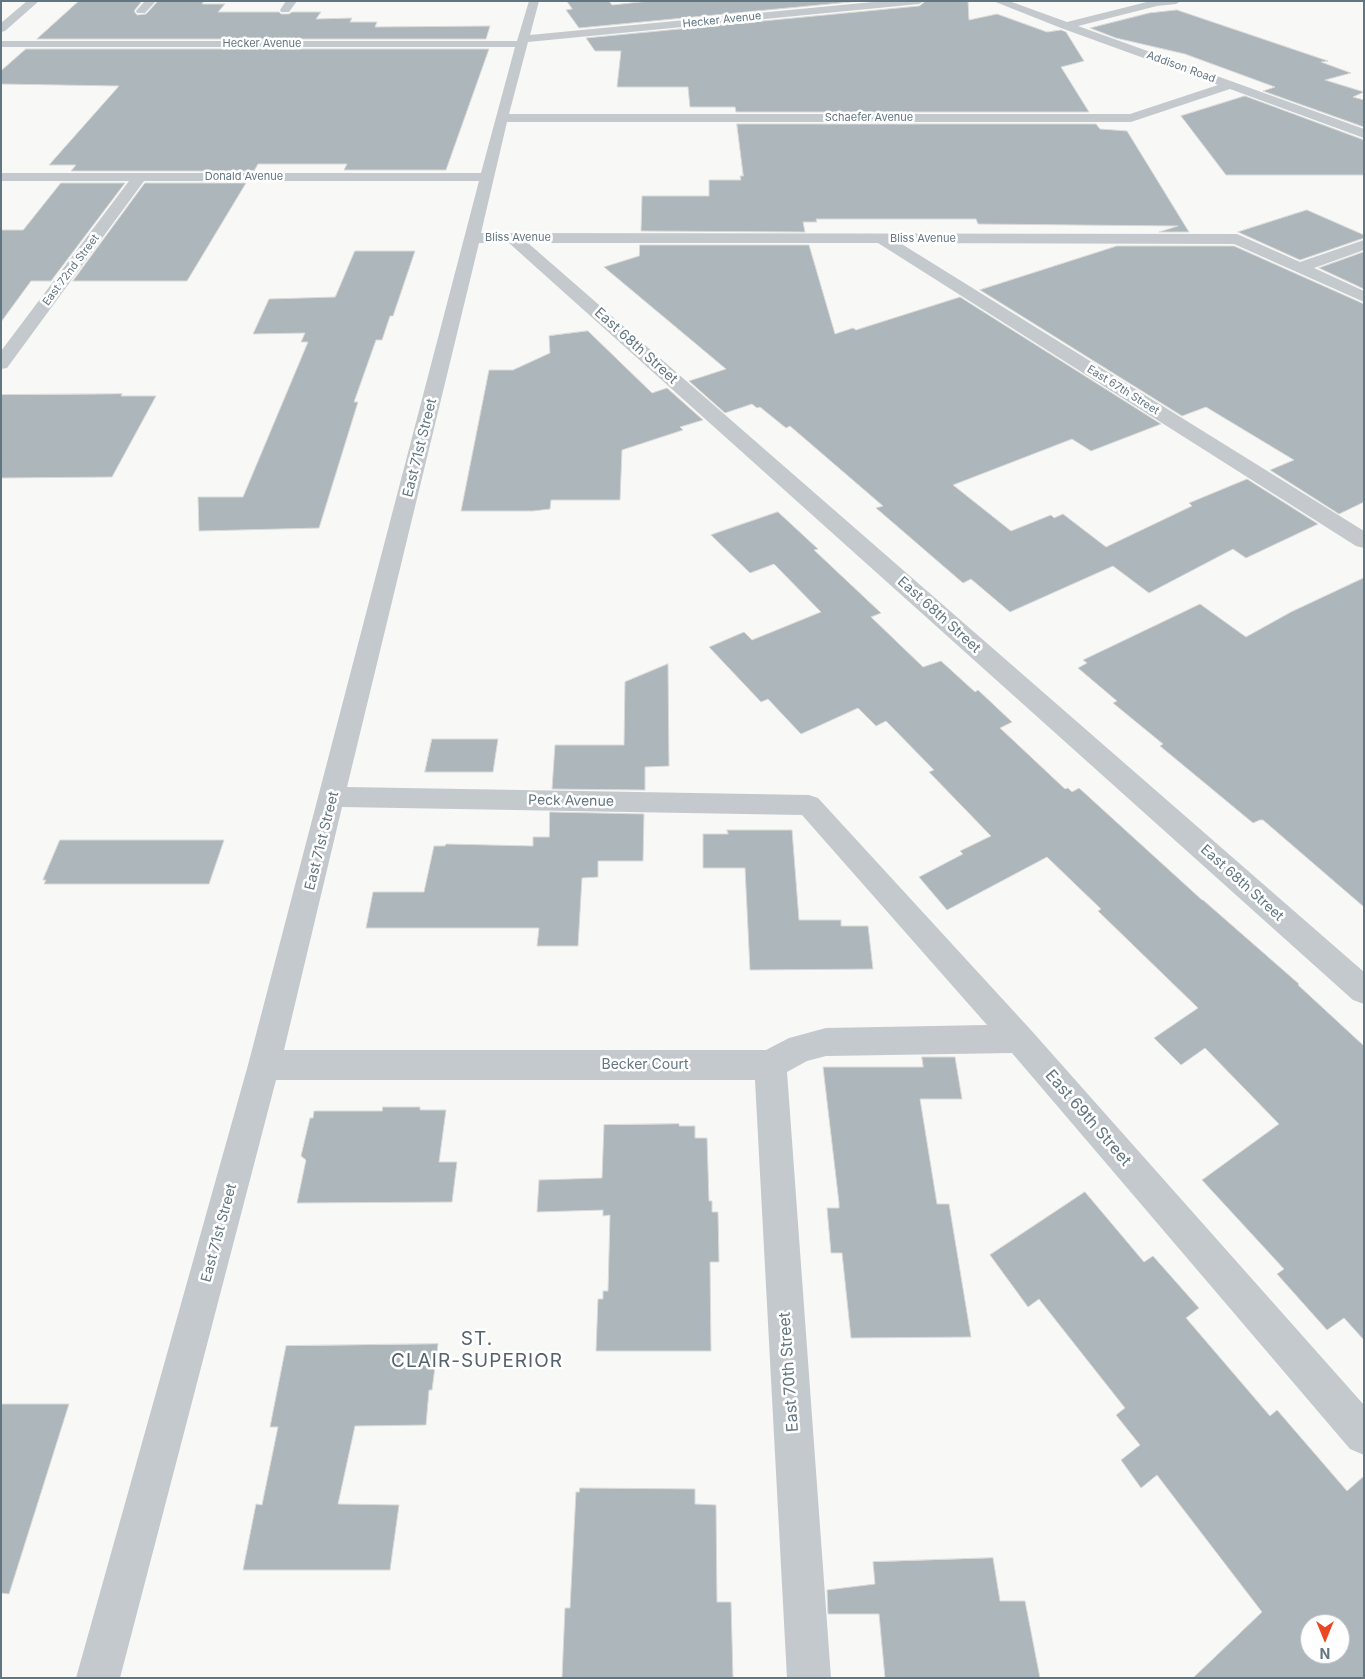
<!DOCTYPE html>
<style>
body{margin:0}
#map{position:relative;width:1365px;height:1679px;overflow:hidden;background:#f8f8f6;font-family:Inter,sans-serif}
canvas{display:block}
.frame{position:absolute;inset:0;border:2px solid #627682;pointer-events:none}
.north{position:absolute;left:1300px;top:1614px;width:50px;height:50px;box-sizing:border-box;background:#fff;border:1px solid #c0c8cd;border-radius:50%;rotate:180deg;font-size:14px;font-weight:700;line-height:20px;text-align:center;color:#627682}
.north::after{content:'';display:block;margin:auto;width:18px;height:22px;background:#ea4824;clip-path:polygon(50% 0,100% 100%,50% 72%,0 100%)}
</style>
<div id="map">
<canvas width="1365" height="1679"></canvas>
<div class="frame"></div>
<div class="north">N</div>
</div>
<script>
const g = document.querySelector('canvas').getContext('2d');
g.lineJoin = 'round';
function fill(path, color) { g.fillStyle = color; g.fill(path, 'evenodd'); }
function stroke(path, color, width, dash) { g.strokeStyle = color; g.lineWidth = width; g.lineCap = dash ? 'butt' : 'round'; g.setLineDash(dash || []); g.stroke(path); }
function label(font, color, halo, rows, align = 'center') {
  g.font = font + ' Inter,sans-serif'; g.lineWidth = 5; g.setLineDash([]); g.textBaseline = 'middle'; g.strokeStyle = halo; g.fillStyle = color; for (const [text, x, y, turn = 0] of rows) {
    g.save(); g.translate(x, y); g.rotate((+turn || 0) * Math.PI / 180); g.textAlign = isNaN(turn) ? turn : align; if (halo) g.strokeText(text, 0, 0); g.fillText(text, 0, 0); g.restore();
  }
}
const building = new Path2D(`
 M79,1H142L134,11L137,15L146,14L158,1H204L202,4H225L218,12H279L281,14H289L292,12H321L316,19L352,18L350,22H377L375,27L490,26L486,39H37Z
 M567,1H609L612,5L649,1H861L579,28L566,10L572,9Z
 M926,1H968L969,20L997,14L1047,32L1061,30L1066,32L1084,61L1061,67L1089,112H736L735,107H690L688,87H617L621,51H595L586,38L919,6Z
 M1177,10L1328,61L1321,62L1351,73L1325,80L1364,92L1353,97L1364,100V127L1263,91L1275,87L1185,54L1116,38L1090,28L1149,13Z
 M26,49H489L446,170H344L347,164H258L254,171H71L76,165H49L119,86L1,84V71Z
 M1245,96L1364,140V175H1226L1181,116Z
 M737,124H1096L1100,129L1127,131L1189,232H1159L1178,226L978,224L976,219H816L817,222H803L805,232L641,231L642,196H709V180H741L740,176H743Z
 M61,183H125L51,281H31L1,322V230H23Z
 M145,183H246L187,281H73Z
 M1307,210L1364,235V238L1300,260L1238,232Z
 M640,245H809L835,334L853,328L856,330L960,297L1161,424L1091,451L1072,439L953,485L1011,531L1051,515L1054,518L1063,514L1106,547L1192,506L1189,503L1247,479L1318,524L1246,558L1233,549L1149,593L1113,566L1010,612L971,579L963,583L876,508L883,506L790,426L786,428L760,407L757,408L752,404L725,413L689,381L726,369L604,267L639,256Z
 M1117,246H1234L1364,304V502L1339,514L1270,470L1294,460L1206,407L1182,416L980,290Z
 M355,251H415L393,316H390L382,340H376L354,402H358L319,528L199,531L198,497H243L308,342H301L305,333L253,334L269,299L335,297Z
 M1364,252V289L1319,268Z
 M588,331L652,393L667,388L703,420L680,427L683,430L622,450L620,500H551L550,509L533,511H461L489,370H513L550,353L549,336Z
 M122,394L121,396H156L112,477L1,478V395Z
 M778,512L818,549L814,550L881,613L871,617L923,667L941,661L975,692L978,690L1012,722L1000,728L1065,789L1068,788L1072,792L1079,788L1202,900H1203L1299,984L1298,985L1364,1046V1340L1344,1318L1327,1330L1277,1274L1284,1269L1202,1180L1279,1124L1205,1048L1181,1065L1154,1038L1198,1008L1098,911L1101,909L1047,857L947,910L919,877L963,854L960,851L991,836L929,772L934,770L886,721L876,726L858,708L801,734L768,699L761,702L709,647L744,632L752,640L821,612L774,564L750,573L711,535Z
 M1364,578V907L1263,820H1260L1253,823L1160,746L1163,744L1113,703L1117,701L1078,668L1087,663L1083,660L1200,604L1246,637L1291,612Z
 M668,664L669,766L645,767V790L552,789L555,745H624L625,682Z
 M432,739H498L493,772H425Z
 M550,812L644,814L643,861H598V877L582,878L578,946H537L539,928H366L373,892H424L434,846H445L446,844L533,846V837H549Z
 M727,830H792L799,920H841V926H868L873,969L750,970L745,868H703V834H728Z
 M60,840H224L209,884H44L46,880H43Z
 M922,1057H955L962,1099H920L937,1204H949L971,1337L851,1338L842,1253H831L827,1208H839V1203L823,1067H923Z
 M383,1107H420V1110H446L439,1162H457L452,1202L297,1203L306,1160L301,1156L310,1118H313L314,1111H382Z
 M679,1124V1126H695V1138H707L709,1201H712V1212H718L719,1262H710L711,1351H596L598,1299H603V1291H608L610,1215L603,1216V1210L537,1212L539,1180L602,1178L604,1125Z
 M1085,1192L1144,1262L1153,1256L1199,1308L1186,1318L1270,1416L1277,1410L1347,1491L1364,1476V1678H1193L1262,1612L1157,1475L1141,1488L1121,1460L1140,1445L1116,1415L1125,1408L1039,1299L1028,1307L990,1255ZM1310,1624H1340V1654H1310Z
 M438,1344L432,1390H429L426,1425L355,1426L338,1504L399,1505L390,1570H243L256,1504L262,1505L278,1427H270L286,1346Z
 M1,1404H69L9,1594L1,1593Z
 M580,1488L695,1489V1504L716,1505L717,1602H731L733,1678H562L565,1608H570L576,1492H579Z
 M993,1558L1000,1601H1025L1040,1678H885L879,1614H828L827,1590L875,1584L873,1562Z`);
fill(building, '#acb6bb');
stroke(building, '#dadad8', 1);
fill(new Path2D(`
 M27,1H39L5,31L1,32V23Z
 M145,1H156L145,13H137L136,11Z
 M286,1H297L289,12H281L280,10Z
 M529,1H539L530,35L883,1H924L919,4L528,42L509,114H1130L1218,85L1061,28L993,1H1009L1067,22L1151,1H1181L1176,4L1157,6L1078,26L1364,129V138L1230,89L1131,122H507L481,233L1237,234L1300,262L1364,240V250L1314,268L1364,291V302L1234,244L900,243L1364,531V548L1356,546L878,243H528L1364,972V1004L1353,1000L509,243H479L347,787L809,795L818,798L1030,1029L1364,1405V1455L1350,1449L1012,1053L826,1056L807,1061L787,1072L831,1678H787L755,1080H276L120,1678H76L248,1065L479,181H144L7,368L1,369V351L129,181H1V173H481L515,47H1V41H517ZM342,807L802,815L987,1025L826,1028L789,1038L766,1050H284Z`), '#c3c9cc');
label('11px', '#627682', '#fff', [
 ["Hecker Avenue",722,20,-6],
 ["Hecker Avenue",262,44],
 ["Addison Road",1181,67,20],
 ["Schaefer Avenue",869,118],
 ["Donald Avenue",244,177],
 ["Bliss Avenue",518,238],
 ["Bliss Avenue",923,239],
 ["East 72nd Street",71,270,-53],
 ["East 67th Street",1123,390,32]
]);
label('14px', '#627682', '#fff', [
 ["East 68th Street",636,346,42],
 ["East 71st Street",420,448,-76],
 ["East 68th Street",939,615,42],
 ["Peck Avenue",571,801,1],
 ["East 71st Street",322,841,-76],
 ["East 68th Street",1242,883,42],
 ["Becker Court",645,1065],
 ["East 71st Street",219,1233,-75]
]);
label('16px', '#627682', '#fff', [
 ["East 69th Street",1088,1118,49],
 ["East 70th Street",789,1372,-94]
]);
g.letterSpacing = '1px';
label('19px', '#54636d', '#fff', [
 ["ST.",477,1339],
 ["CLAIR-SUPERIOR",477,1361]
]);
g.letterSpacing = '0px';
</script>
